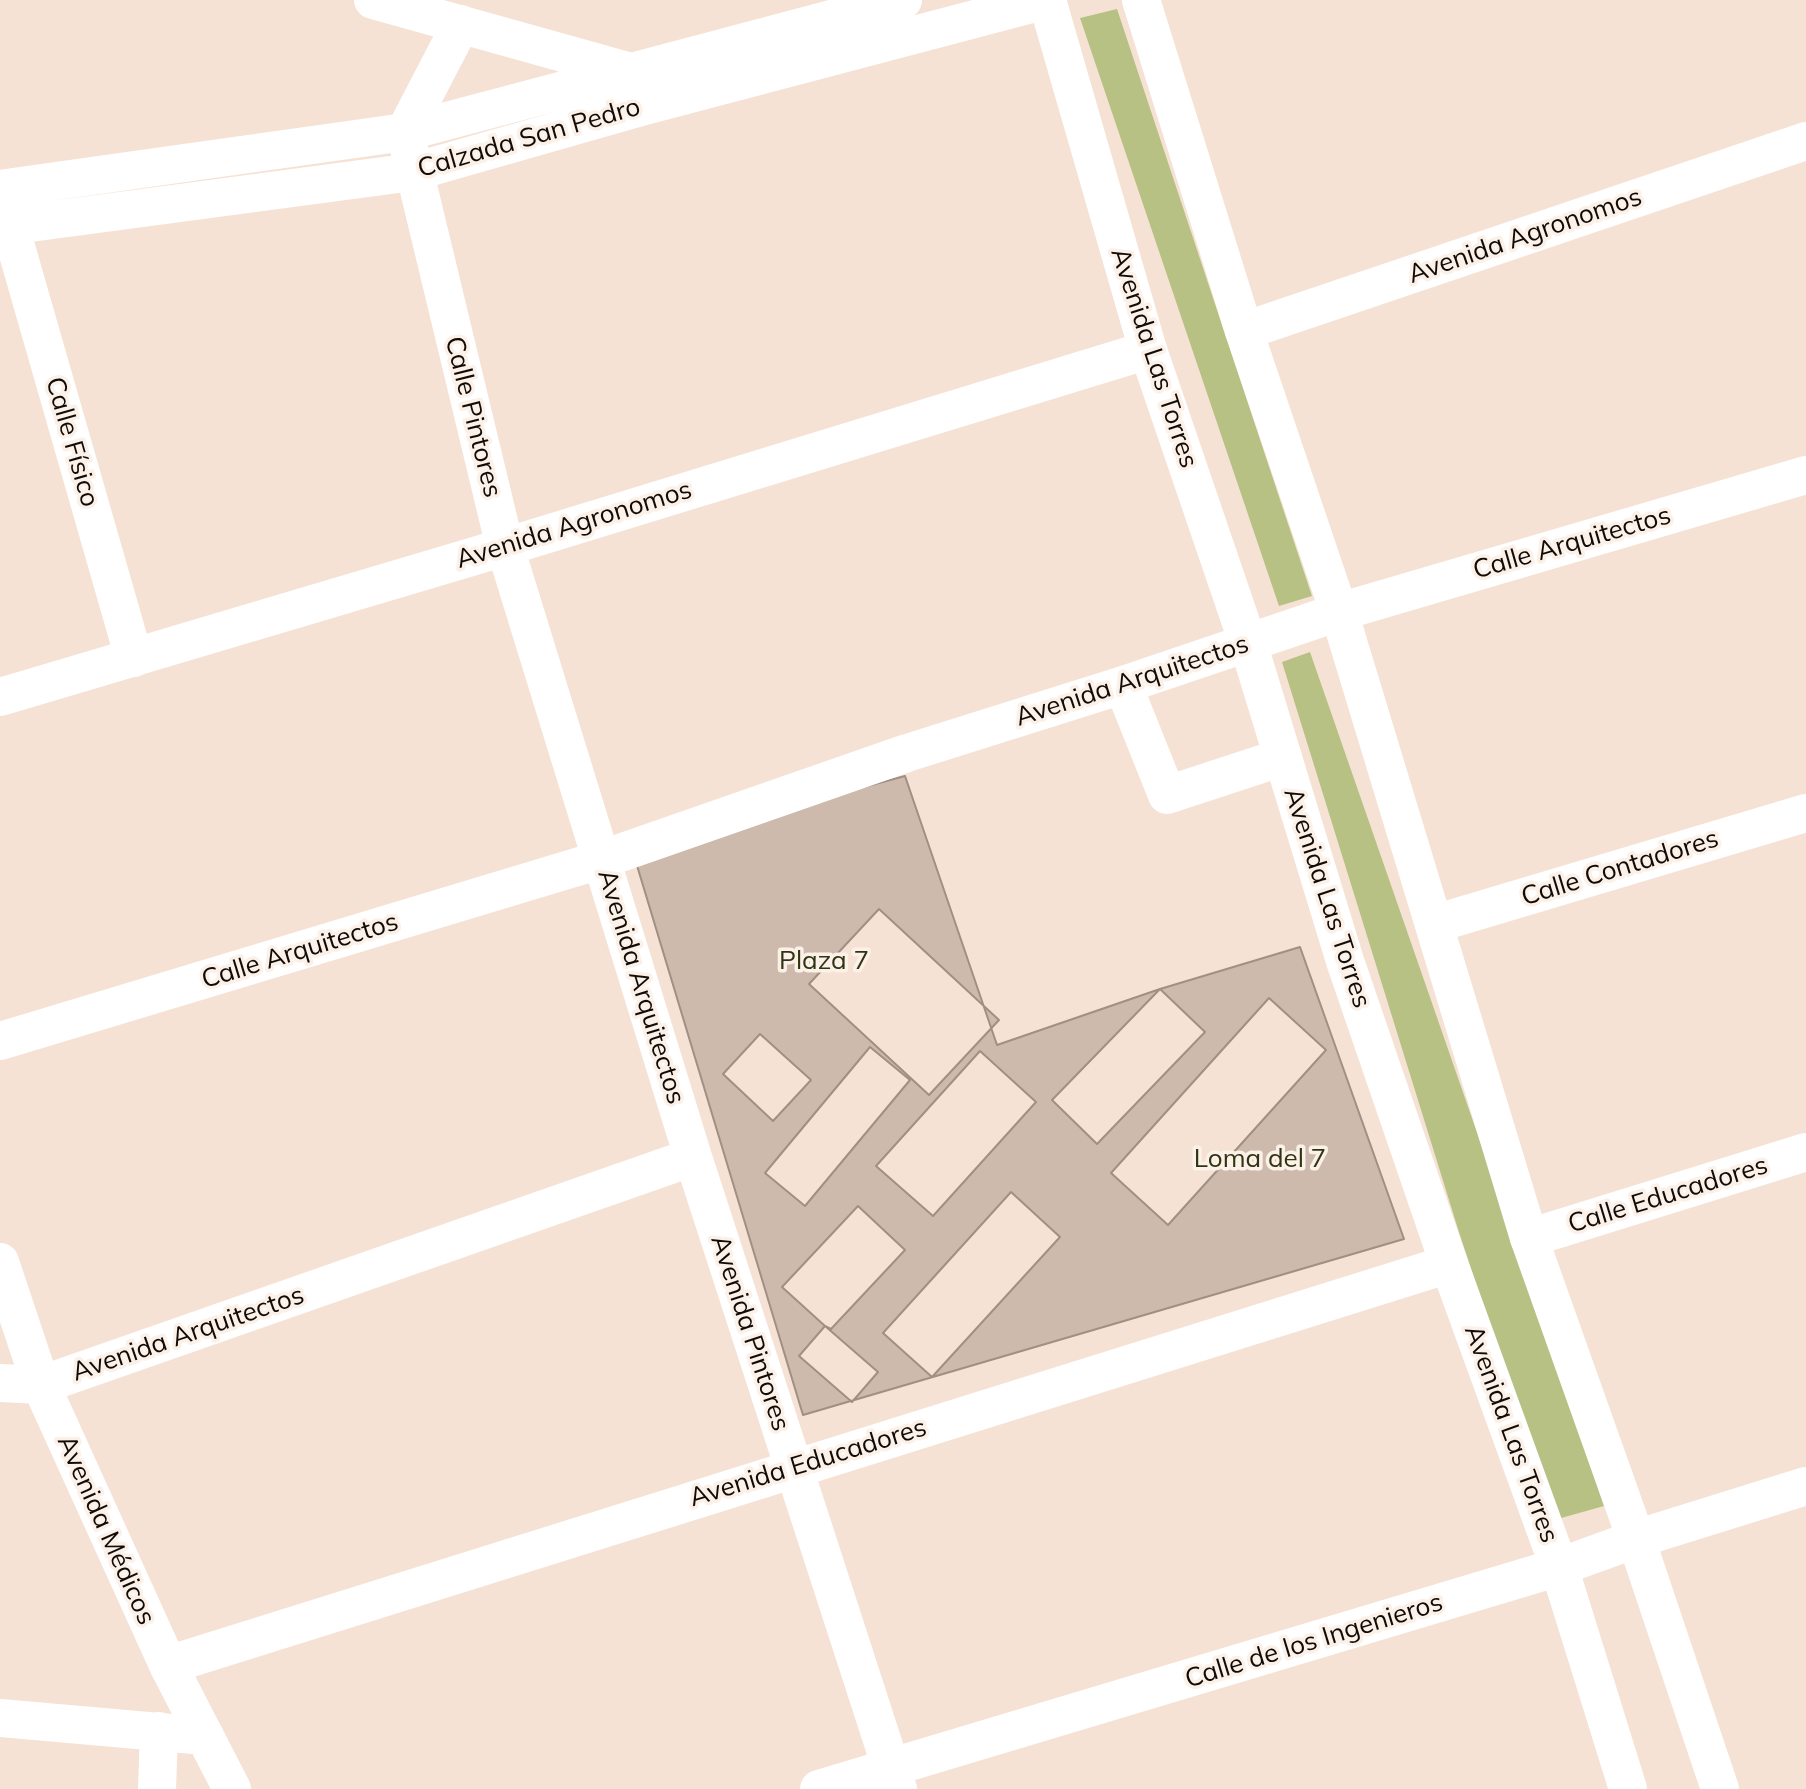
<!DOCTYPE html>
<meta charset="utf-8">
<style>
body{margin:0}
canvas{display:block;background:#f5e2d4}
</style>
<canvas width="1806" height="1789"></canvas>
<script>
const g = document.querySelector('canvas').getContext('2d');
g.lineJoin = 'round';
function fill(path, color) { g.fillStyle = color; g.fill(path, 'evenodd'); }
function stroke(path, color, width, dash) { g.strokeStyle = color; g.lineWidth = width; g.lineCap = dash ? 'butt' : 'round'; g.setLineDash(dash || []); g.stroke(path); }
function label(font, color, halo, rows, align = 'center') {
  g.font = font + ' Mulish,sans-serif'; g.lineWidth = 7; g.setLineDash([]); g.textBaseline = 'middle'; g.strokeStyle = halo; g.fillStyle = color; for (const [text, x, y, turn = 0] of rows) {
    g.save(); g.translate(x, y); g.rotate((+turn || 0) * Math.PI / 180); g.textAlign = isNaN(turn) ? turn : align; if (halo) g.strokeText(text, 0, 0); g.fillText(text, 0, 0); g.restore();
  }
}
fill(new Path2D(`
 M1117,9L1312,596L1279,606L1080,18Z
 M1310,652L1531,1288L1604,1506L1554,1520L1458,1229L1282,662Z`), '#b7c183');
const building = new Path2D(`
 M905,776L997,1045L1160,989L1300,947L1404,1239L803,1415L632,849Z
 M879,909L999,1020L929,1095L809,984Z
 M1160,989L1205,1032L1097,1144L1052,1100Z
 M1269,998L1326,1050L1168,1225L1111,1173Z
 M760,1034L811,1080L773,1121L723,1074Z
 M870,1047L910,1080L805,1206L765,1173Z
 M980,1051L1036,1102L933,1216L876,1166Z
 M1011,1192L1060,1237L932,1377L883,1333Z
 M858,1206L905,1250L831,1329L825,1326L782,1287Z
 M825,1326L878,1372L852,1402L799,1356Z`);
fill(building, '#cdbaad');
stroke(building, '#a08f82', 2);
stroke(new Path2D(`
 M373,0L631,72
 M461,24L405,132L505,547L693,1157L898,1789
 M0,189L405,132L903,0
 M10,226L134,658
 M0,227L413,172L641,107L1047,0
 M1244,331L1806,141
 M1123,685L1167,795L1283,757
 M0,697L505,547L1148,350
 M1434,924L1806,813
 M0,1041L600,860L907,753L1123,685L1339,612L1806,475
 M1529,1238L1806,1152
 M0,1262L41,1385L168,1665L232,1789
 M0,1383L41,1385L693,1157
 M168,1665L1449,1264
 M0,1718L205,1736
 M157,1789L159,1731
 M819,1789L1559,1567L1636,1539L1806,1486`), '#fff', 38);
stroke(new Path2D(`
 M1047,0L1148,350L1248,643L1345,961L1449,1264L1559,1567L1628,1789
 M1141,0L1244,331L1339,612L1529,1238L1636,1539L1720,1789`), '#fff', 38);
label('26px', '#110b07', '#fcf1e8', [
 ["Calzada San Pedro",529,138,-16],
 ["Avenida Agronomos",1525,236,-19],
 ["Avenida Las Torres",1154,358,72],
 ["Calle Pintores",473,417,76],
 ["Calle Físico",72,442,74],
 ["Avenida Agronomos",574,525,-17],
 ["Calle Arquitectos",1572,543,-16],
 ["Avenida Arquitectos",1132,681,-18],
 ["Calle Contadores",1620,868,-17],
 ["Avenida Las Torres",1327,898,72],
 ["Calle Arquitectos",300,951,-17],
 ["Avenida Arquitectos",641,987,73],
 ["Calle Educadores",1668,1195,-17],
 ["Avenida Pintores",750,1333,72],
 ["Avenida Arquitectos",188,1334,-19],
 ["Avenida Las Torres",1511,1434,70],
 ["Avenida Educadores",808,1463,-17],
 ["Avenida Médicos",106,1530,66],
 ["Calle de los Ingenieros",1314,1641,-17]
]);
label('26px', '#2f3412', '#fcf1e8', [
 ["Plaza 7",824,961],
 ["Loma del 7",1260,1159]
]);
</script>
